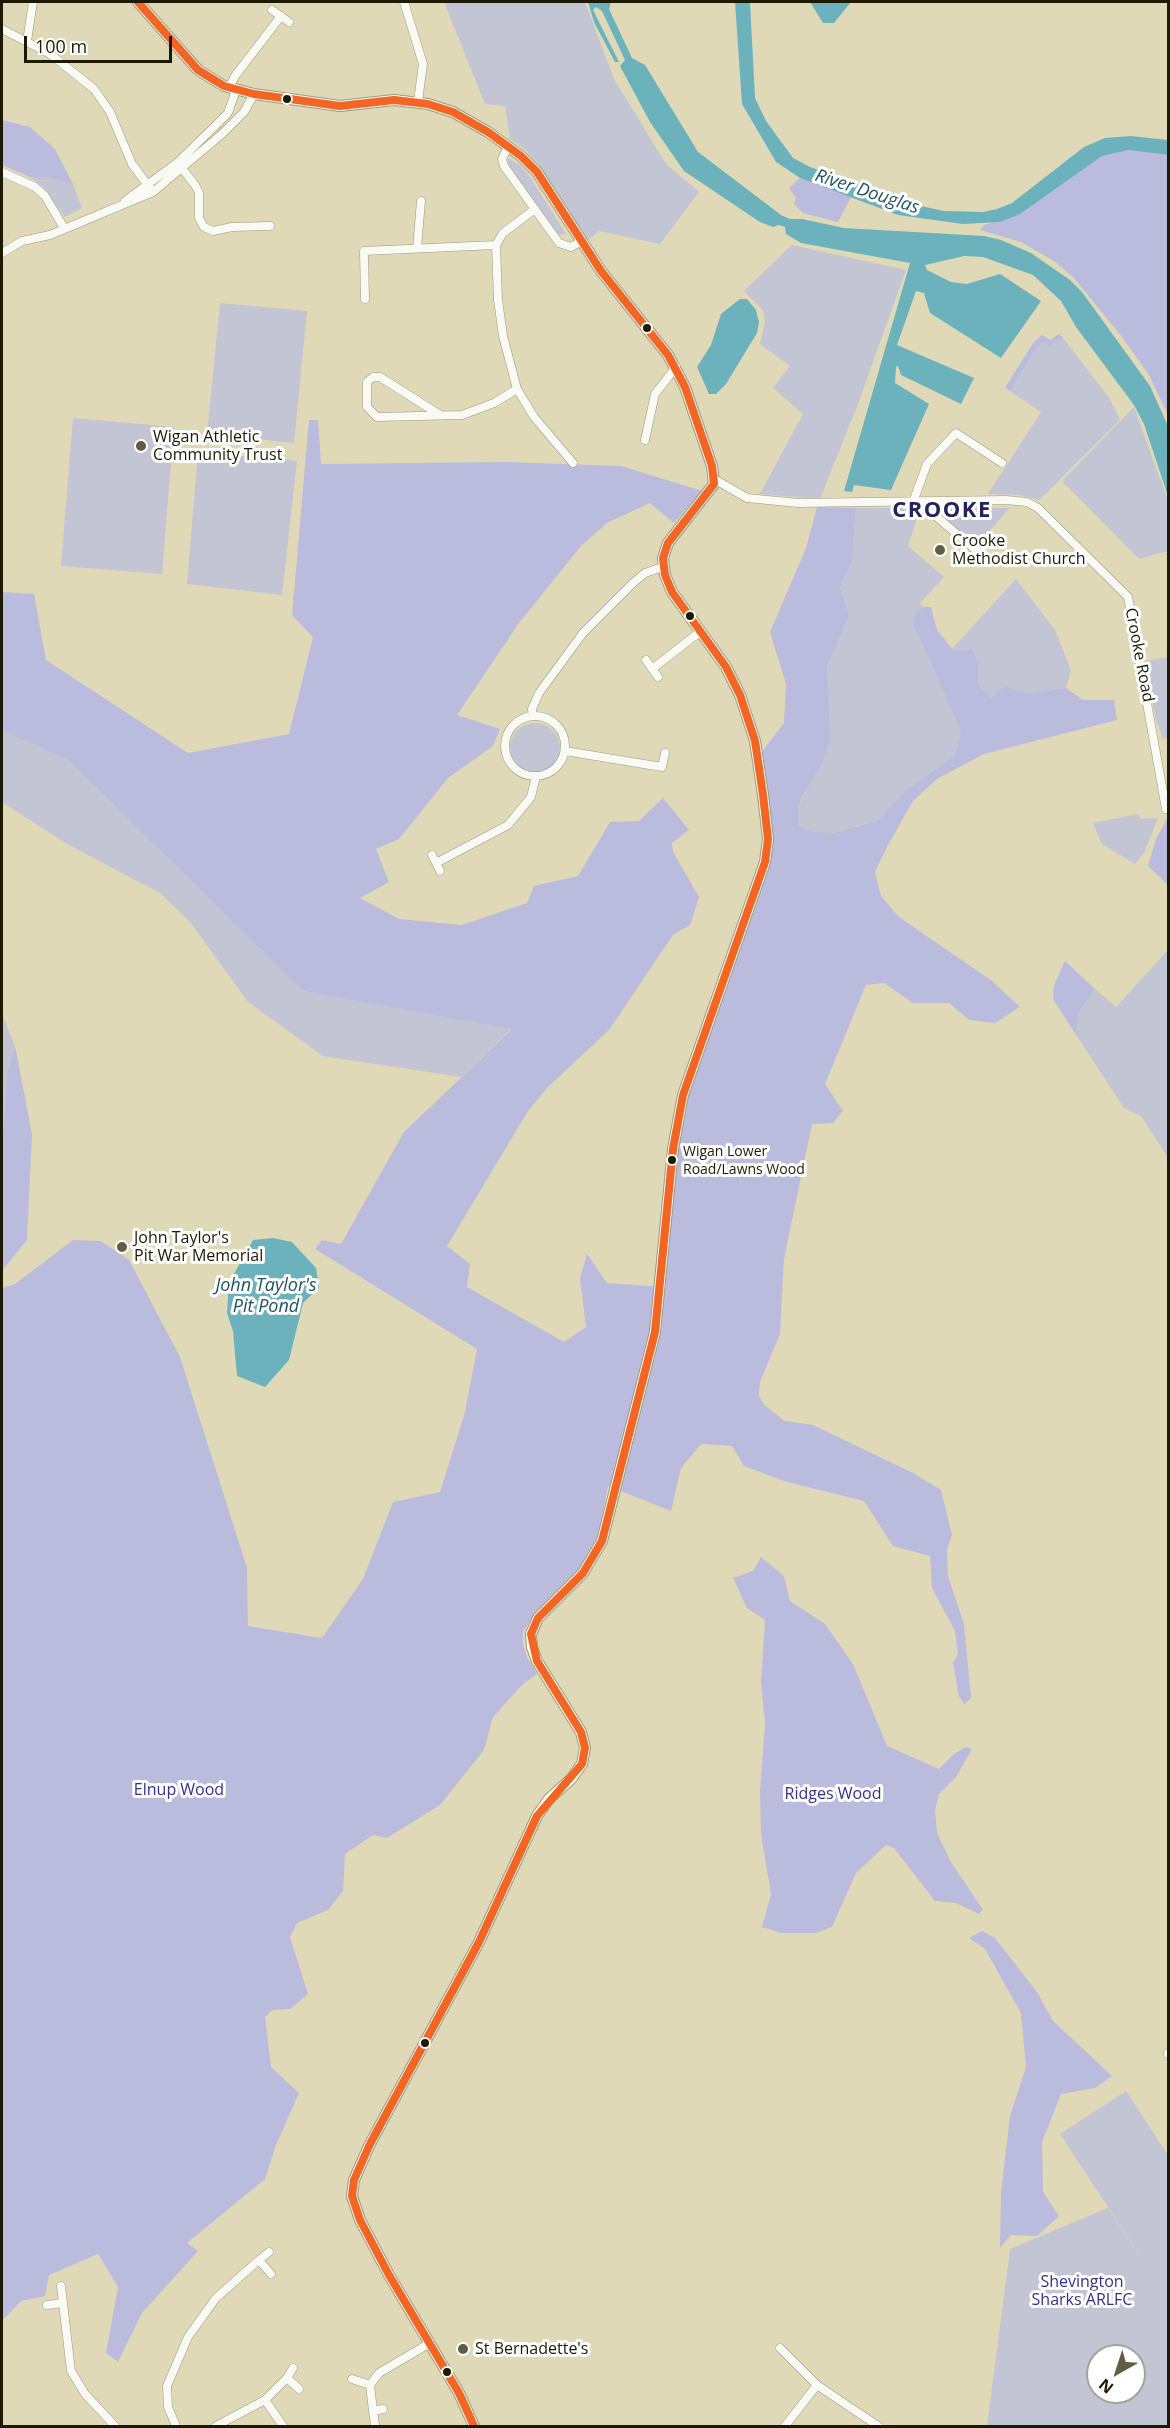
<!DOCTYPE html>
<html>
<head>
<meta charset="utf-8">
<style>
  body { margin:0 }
  #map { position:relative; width:1170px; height:2428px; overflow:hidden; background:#dfd9b8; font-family:"Open Sans",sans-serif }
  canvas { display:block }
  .frame { position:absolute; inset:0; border:3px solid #1d1902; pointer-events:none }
  .north { position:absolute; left:1086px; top:2344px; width:60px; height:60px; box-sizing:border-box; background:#fff; border:2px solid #a5a39a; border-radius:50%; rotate:219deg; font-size:16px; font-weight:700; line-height:24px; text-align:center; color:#1d1902 }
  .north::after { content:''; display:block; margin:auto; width:21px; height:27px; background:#615c42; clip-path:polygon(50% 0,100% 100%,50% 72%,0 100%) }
  .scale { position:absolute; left:24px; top:36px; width:148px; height:27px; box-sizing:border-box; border:3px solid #1d1902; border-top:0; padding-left:8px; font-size:18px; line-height:21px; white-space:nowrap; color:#1d1902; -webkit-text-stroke:4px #fff; paint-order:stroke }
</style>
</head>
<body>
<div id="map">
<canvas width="1170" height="2428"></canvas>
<div class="frame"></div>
<div class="north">N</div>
<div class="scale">100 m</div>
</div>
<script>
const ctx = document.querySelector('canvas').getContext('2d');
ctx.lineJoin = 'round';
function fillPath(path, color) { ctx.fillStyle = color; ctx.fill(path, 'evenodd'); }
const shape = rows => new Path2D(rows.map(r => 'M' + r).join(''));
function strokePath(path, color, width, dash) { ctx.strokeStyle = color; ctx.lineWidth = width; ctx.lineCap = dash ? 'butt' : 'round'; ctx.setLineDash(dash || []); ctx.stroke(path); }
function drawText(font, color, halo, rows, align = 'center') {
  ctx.font = font + ' "Open Sans",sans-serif'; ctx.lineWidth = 6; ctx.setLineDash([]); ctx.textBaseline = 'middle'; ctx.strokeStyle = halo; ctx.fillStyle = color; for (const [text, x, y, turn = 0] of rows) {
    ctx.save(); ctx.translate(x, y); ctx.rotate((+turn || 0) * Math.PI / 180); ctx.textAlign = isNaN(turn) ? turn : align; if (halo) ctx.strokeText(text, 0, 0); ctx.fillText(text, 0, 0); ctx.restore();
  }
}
const green = shape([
  [444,2,585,2,614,79,666,164,699,192,660,244,599,231,587,241,539,165,525,149,510,139,505,106,485,104],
  [508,158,520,165,530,177,566,234,560,235,556,231,509,168],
  [30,177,48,177,73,184,82,208,65,217,43,187],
  [792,245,906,270,856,409,820,499,760,494,803,414,773,388,790,366,760,344,765,322,763,310,744,291],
  [220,303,307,311,294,443,207,434],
  [1063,338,1110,399,1120,420,1039,500,1020,495,988,494,1041,412,1010,391,1037,347,1044,342,1050,346],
  [1134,407,1168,501,1168,551,1139,559,1062,481],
  [73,418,174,427,162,574,61,566],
  [198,452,297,461,282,595,187,584],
  [930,507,1010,508,976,546],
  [856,508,900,508,919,512,908,546,944,577,920,603,923,607,915,614,915,625,961,731,955,755,905,791,877,821,832,833,810,831,798,826,798,808,810,781,827,667,849,616,840,587,852,562],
  [1016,579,1055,630,1071,670,1066,688,1025,694,1005,685,991,698,978,684,978,664,952,649],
  [1168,657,1168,738,1163,739,1156,719,1145,661],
  '510 748a25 25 0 1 1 50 0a25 25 0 1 1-50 0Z',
  [2,730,69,761,303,991,512,1028,461,1077,323,1056,248,1002,190,922,160,893,67,844,2,802],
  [1138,814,1140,819,1158,818,1144,853,1135,864,1102,844,1093,823],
  [1168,950,1168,1158,1142,1117,1124,1108,1076,1035,1079,1012,1095,989,1116,1007],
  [2,1014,15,1046,7,1074,2,1149],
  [1126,2091,1168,2155,1168,2426,987,2426,1010,2249,1108,2208,1164,2292,1060,2134],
  [1098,2356,1134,2356,1134,2392,1098,2392]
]);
const forest = shape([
  [2,120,30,127,55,149,73,184,48,177,30,177,2,165],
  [1128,150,1168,155,1168,415,1149,375,1122,337,1074,278,1054,261,1021,242,980,230,984,225,1020,214,1094,159,1115,151],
  [800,178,851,197,838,222,803,213,794,204,796,198,789,188],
  [1059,334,1063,338,1050,346,1044,342,1037,347,1010,391,1005,388,1033,343,1042,335,1050,340],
  [309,420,318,420,321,464,507,462,621,466,702,491,674,523,650,503,607,523,581,546,519,623,457,715,500,729,493,746,448,778,399,839,376,849,389,882,360,898,399,919,462,925,527,903,534,886,578,876,610,822,639,821,663,798,689,830,672,843,673,852,699,897,690,925,673,935,609,1030,548,1087,528,1111,447,1246,470,1264,467,1287,564,1342,586,1327,580,1278,587,1254,607,1283,663,1287,681,1121,691,1082,771,849,761,753,784,723,786,684,770,632,806,548,817,507,856,508,852,562,840,587,849,616,827,667,830,740,823,761,802,797,798,808,798,826,810,831,833,833,877,821,905,791,955,755,961,731,914,625,915,614,923,607,931,607,937,630,954,651,972,649,978,664,978,684,991,698,1005,685,1025,694,1066,688,1083,700,1114,700,1117,720,984,754,937,779,913,801,888,845,875,872,881,896,899,917,992,981,1020,1007,995,1023,969,1020,949,1003,913,1003,884,983,866,985,825,1084,843,1111,833,1123,812,1124,784,1259,780,1334,760,1382,759,1396,764,1405,785,1421,813,1425,913,1473,941,1490,952,1535,947,1550,948,1576,964,1624,971,1698,964,1704,959,1696,953,1663,958,1654,955,1631,932,1588,930,1556,893,1546,864,1501,787,1482,744,1466,732,1446,701,1444,681,1468,671,1511,608,1486,598,1539,586,1566,534,1615,523,1632,523,1644,527,1657,537,1674,523,1684,493,1717,484,1750,440,1805,387,1838,373,1835,345,1854,343,1891,328,1910,297,1923,290,1937,308,1994,290,2009,272,2010,265,2017,271,2067,299,2093,276,2145,265,2179,187,2243,198,2251,142,2313,118,2362,106,2353,118,2287,98,2254,49,2275,45,2296,21,2301,2,2321,2,1288,15,1284,73,1240,101,1241,129,1260,180,1357,247,1568,248,1626,322,1638,363,1579,393,1502,440,1492,465,1412,477,1349,315,1249,322,1240,341,1244,404,1132,512,1029,303,991,69,761,2,730,2,592,34,594,46,660,188,753,289,734,313,637,292,615],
  [1168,817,1168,885,1148,866,1156,839],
  [1065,961,1095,989,1079,1012,1076,1035,1053,999,1054,985],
  [15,1046,32,1134,27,1240,2,1271,2,1149,7,1074],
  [761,1557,784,1576,790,1601,825,1624,853,1664,887,1746,939,1769,953,1755,965,1747,972,1749,956,1777,939,1794,935,1810,937,1833,951,1862,983,1910,979,1914,956,1903,935,1901,894,1848,886,1845,856,1873,832,1927,816,1933,781,1933,762,1927,771,1894,761,1834,760,1791,765,1723,761,1682,765,1620,747,1608,733,1578,753,1571],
  [982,1931,995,1938,1037,1992,1053,2021,1112,2076,1095,2088,1061,2094,1042,2142,1043,2192,1059,2216,1037,2236,1011,2235,1000,2248,1001,2193,1010,2116,1026,2067,1021,2013,985,1949,969,1938]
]);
const water = shape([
  [588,2,611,2,609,9,632,58,645,65,698,152,781,215,790,219,802,219,844,228,984,236,1001,240,1031,253,1070,280,1082,292,1150,386,1168,426,1168,496,1144,424,1134,405,1076,327,1061,301,1033,275,983,257,964,256,925,265,927,270,951,282,967,284,1000,274,1041,301,1001,358,930,313,924,293,916,291,897,345,974,378,961,404,901,375,898,366,896,367,895,383,929,404,891,490,854,485,852,492,844,491,910,263,801,243,786,234,785,227,779,225,773,227,760,222,684,171,650,122,620,66,625,60,602,11,596,7,593,10,619,62,615,62,594,22],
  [735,2,750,2,755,98,766,121,793,158,810,167,916,205,944,211,983,212,997,209,1012,203,1084,147,1105,138,1131,136,1168,140,1168,155,1128,150,1102,156,1020,214,1000,222,963,224,898,215,800,178,776,162,742,104],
  [810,2,851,2,834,23,823,23],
  [740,299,747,299,756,310,759,322,757,333,726,384,716,394,709,394,697,367,711,345,721,314],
  [273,1238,292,1242,316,1268,319,1288,303,1303,289,1360,265,1387,237,1376,233,1331,227,1313,229,1283,253,1240]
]);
const street = shape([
  [404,2,423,64,418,101],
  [272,10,289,22],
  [2,29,50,54,94,89,110,112,132,164,153,192],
  [27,41,33,2],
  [229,88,235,76,281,16],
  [508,147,502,159,504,166,559,243,571,247,580,242],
  [180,166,195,185,199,193,199,218,204,227,213,231,232,227,270,226],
  [2,172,35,187,45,196,64,228],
  [125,201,177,163,213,128,228,113,236,90],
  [535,209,503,233,496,245,498,300,503,336,517,389,534,417,573,463],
  [417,248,421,201],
  [2,253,22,241,50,235,153,192,222,134,244,112,254,94],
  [365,299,364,251,496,245],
  [440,415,380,377,373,377,367,382,367,407,377,417,462,415,494,403,517,389],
  [645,440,655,394,676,367],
  [714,479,747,498,798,503,1006,500,1027,502,1038,508,1128,597,1166,809],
  [913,502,927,464,956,433,1002,463],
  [919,502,977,551],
  [646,660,658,677],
  [652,669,701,631],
  [533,716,532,709,539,693,583,633,633,583,645,573,663,567],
  '505 746a30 30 0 1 1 60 0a30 30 0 1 1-60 0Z',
  [565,751,662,767,665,753],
  [432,855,440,871],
  [436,863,508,825,531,797,536,776],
  [1168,2054,1168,2053],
  [269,2252,259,2260,271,2274],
  [63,2303,71,2371,85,2394,115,2426],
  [47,2305,63,2303,61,2286],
  [780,2348,817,2385,878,2426],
  [293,2368,287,2378,299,2389],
  [352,2379,370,2385,373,2411],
  [370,2385,379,2373,430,2343],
  [265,2400,283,2426],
  [375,2425,373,2411,383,2409],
  [176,2426,168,2407,167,2386,188,2337,216,2298,259,2260],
  [216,2426,265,2400,287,2378],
  [785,2426,817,2385]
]);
const secondary = shape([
  [138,2,198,70,224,86,254,94,340,106,394,100,428,104,453,112,488,132,521,156,537,172,601,271,668,355,685,387,712,466,714,484,668,543,663,558,665,575,672,592,726,667,740,695,755,741,763,795,768,839,765,862,683,1095,673,1149,655,1332,602,1541,583,1573,538,1618,531,1634,532,1647,537,1661,581,1732,585,1748,582,1764,571,1779,549,1799,537,1816,479,1942,370,2144,354,2180,352,2196,360,2220,389,2275,459,2393,474,2426]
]);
const bus1 = shape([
  [138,2,198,70,224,86,254,94,340,106,394,100,428,104,453,112,488,132,521,156,537,172,601,271,668,355,685,387,712,466,714,484,668,543,663,558,665,575,672,592,726,667,740,695,755,741,763,795,768,839,765,862,683,1095,673,1149,655,1332,602,1541,583,1573,538,1618,531,1634,537,1661,581,1732,585,1748,582,1764,537,1816,479,1942,370,2144,354,2180,352,2196,360,2220,389,2275,459,2393,474,2426]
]);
const markers = [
  [287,99,5,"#1d1902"],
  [647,328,5,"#1d1902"],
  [141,446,6,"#615c42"],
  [940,550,6,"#615c42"],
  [690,616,5,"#1d1902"],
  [672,1160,5,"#1d1902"],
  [122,1247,6,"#615c42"],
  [425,2043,5,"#1d1902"],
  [463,2349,6,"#615c42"],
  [447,2372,5,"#1d1902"]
];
const busNames = [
  ["Wigan Lower",683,1152],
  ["Road/Lawns Wood",683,1170]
];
const poiNames = [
  ["Wigan Athletic",153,437],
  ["Community Trust",153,455],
  ["Crooke",952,541],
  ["Methodist Church",952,559],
  ["John Taylor's",134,1238],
  ["Pit War Memorial",134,1256],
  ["St Bernadette's",475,2349]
];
const streetNames = [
  ["Crooke Road",1139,655,79]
];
const parkNames = [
  ["Elnup Wood",179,1790],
  ["Ridges Wood",833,1794],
  ["Shevington",1082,2282],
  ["Sharks ARLFC",1082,2300]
];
const waterNames = [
  ["River Douglas",867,192,18],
  ["John Taylor's",266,1286],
  ["Pit Pond",266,1307]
];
const districtNames = [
  ["CROOKE",942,511]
];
fillPath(green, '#c3c4d4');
fillPath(forest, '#bbbcdd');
fillPath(water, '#6cb2bc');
strokePath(street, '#9e997f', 9);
strokePath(secondary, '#9e997f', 12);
strokePath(street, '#faf9f4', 8);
strokePath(secondary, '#faf9f4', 10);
strokePath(bus1, '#f26522', 8);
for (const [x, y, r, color] of markers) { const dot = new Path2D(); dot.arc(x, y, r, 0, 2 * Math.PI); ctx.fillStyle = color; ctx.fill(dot); strokePath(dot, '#fff', 2); }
drawText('14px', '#1d1902', '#fff', busNames, 'left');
drawText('16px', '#1d1902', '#fff', poiNames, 'left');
drawText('16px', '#1d1902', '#fff', streetNames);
drawText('16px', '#362f91', '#fff', parkNames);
drawText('italic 18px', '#1c5463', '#fff', waterNames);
ctx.letterSpacing = '1.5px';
drawText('bold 22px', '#24235c', '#fff', districtNames);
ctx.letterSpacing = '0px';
</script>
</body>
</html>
